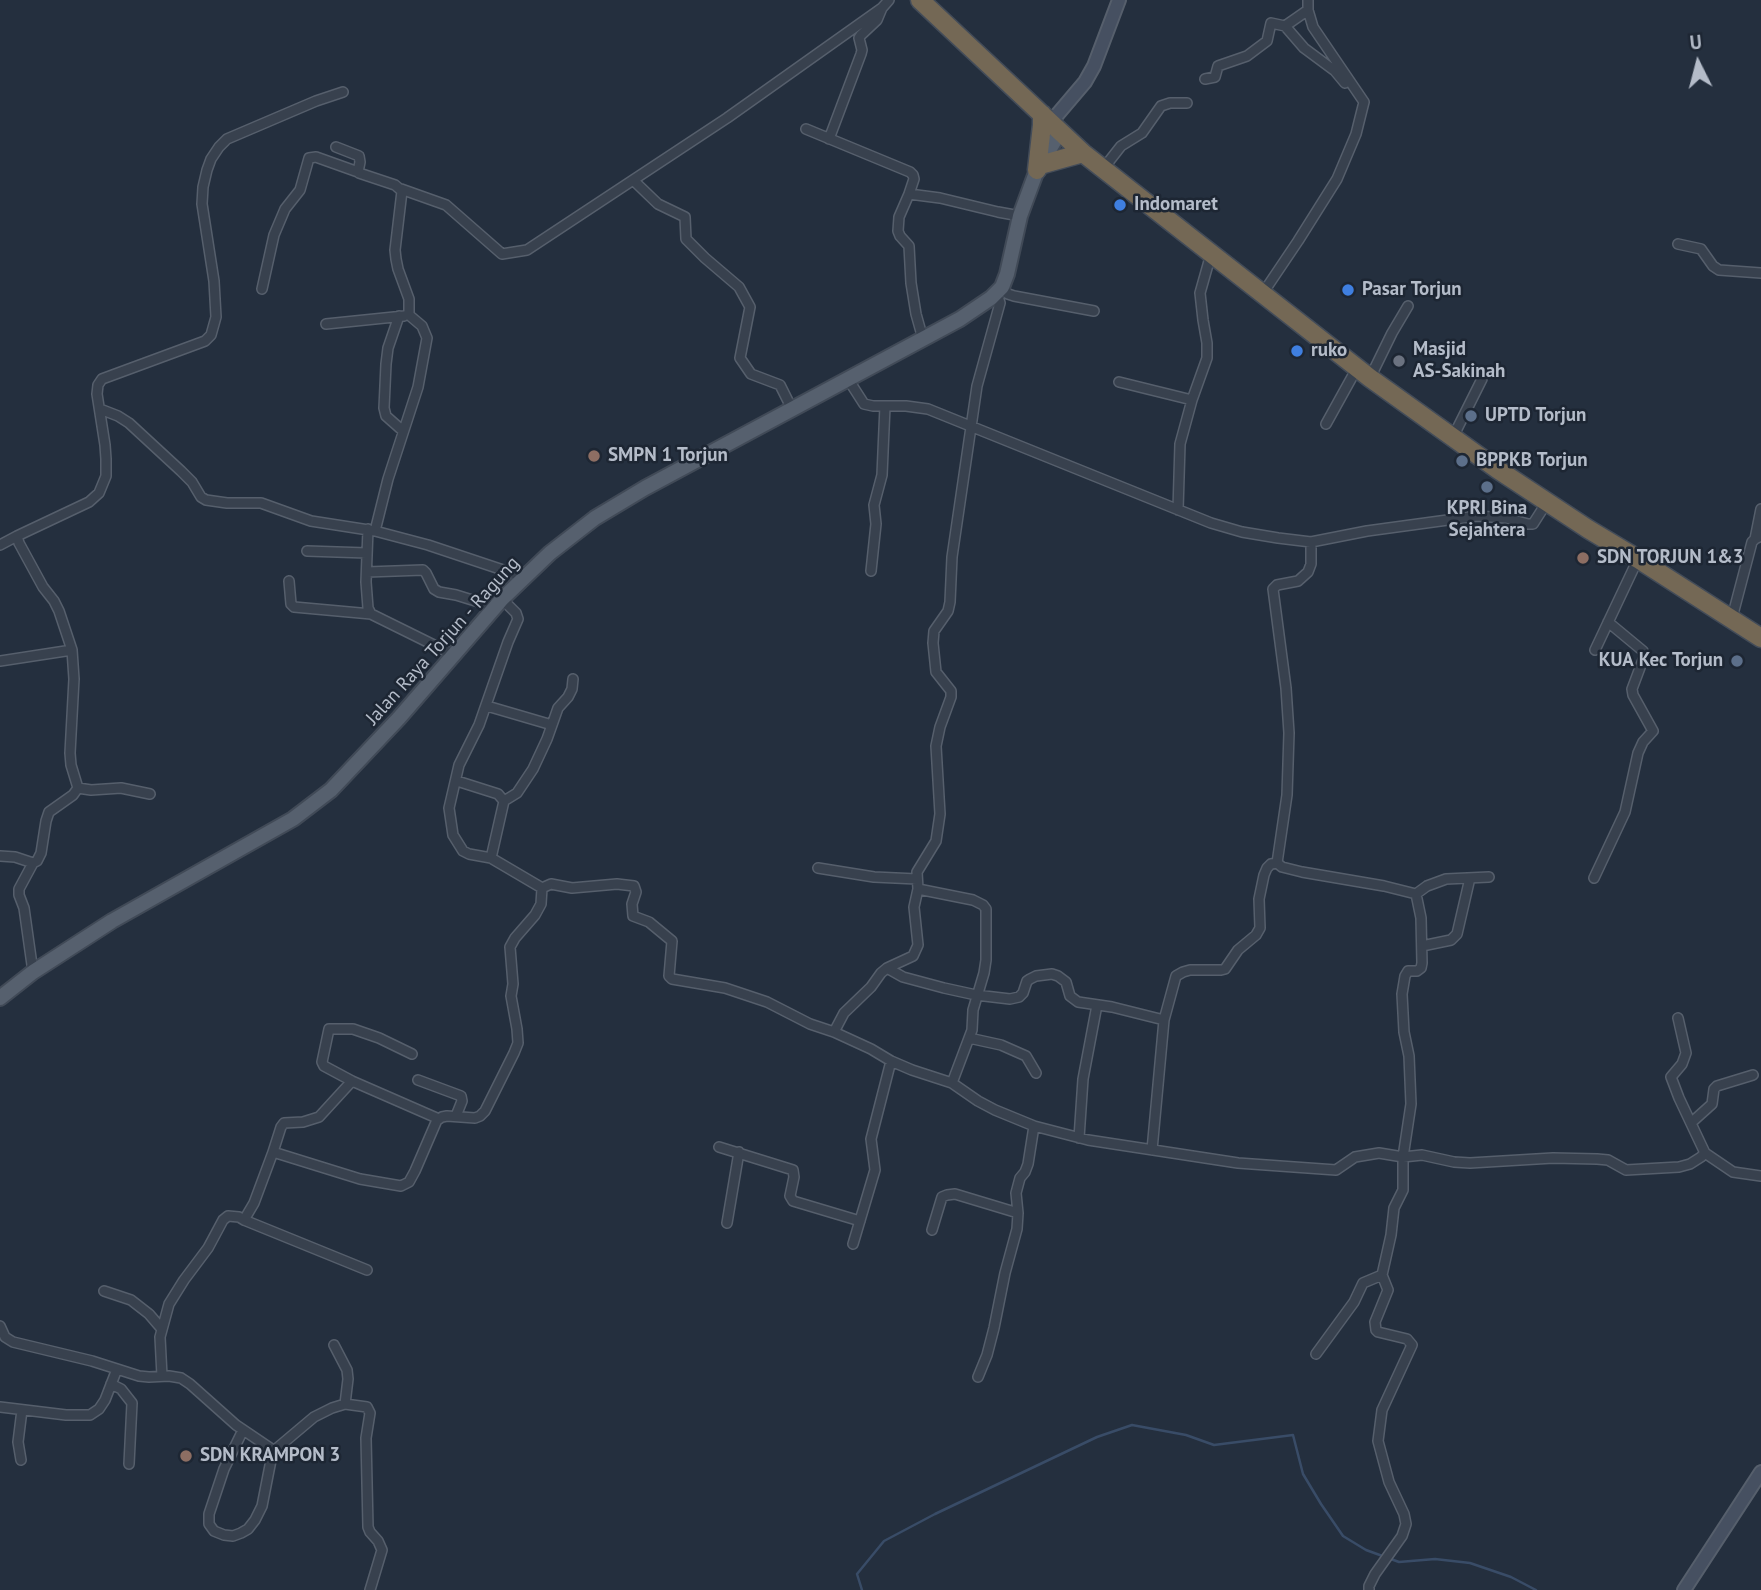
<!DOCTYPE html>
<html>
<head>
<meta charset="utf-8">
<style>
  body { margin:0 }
  #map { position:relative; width:1761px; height:1590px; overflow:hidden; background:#242f3e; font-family:"PT Sans",sans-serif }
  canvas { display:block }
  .north { position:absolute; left:1663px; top:28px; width:70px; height:70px; -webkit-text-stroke:5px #1d2633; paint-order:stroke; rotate:354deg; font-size:19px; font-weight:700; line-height:28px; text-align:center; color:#b4bcc9 }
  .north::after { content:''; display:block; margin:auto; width:24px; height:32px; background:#b4bcc9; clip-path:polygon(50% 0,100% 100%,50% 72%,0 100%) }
</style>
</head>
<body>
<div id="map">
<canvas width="1761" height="1590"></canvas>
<div class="north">U</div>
</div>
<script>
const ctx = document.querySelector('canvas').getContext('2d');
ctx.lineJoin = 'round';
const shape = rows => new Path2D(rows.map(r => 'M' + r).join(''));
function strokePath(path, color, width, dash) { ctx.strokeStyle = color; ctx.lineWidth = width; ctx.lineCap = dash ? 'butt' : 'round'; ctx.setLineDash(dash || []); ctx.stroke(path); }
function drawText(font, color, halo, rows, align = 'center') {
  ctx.font = font + ' "PT Sans",sans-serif'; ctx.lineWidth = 5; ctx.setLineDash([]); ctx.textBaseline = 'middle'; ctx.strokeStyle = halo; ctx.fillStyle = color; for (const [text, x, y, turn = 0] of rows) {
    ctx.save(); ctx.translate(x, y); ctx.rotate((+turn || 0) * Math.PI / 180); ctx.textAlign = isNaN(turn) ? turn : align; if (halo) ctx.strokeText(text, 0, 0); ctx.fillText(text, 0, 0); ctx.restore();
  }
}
const stream = shape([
  [862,1590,857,1574,884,1541,935,1514,1097,1437,1132,1425,1186,1435,1214,1445,1293,1435,1303,1474,1321,1504,1343,1536,1366,1550,1399,1562,1435,1559,1470,1563,1511,1577,1536,1590]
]);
const street = shape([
  [1308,10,1285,26,1304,48,1335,71,1345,83],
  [1205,79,1215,77,1218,66,1247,56,1267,41,1271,23,1285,26],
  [806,129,910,172,913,175,914,179,909,194,899,217,898,231,900,236,909,246,911,283,916,314,923,339],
  [829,139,861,54,862,50,859,38,861,35,877,20,882,8,889,0],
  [336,147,359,156,360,162,358,172,359,173,395,185,402,191,395,250,396,259,398,269,409,299,409,315,422,326,427,338,418,387,388,479,375,531],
  [1103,169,1121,146,1142,133,1161,106,1170,103,1187,103],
  [633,180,658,204,685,217,686,239,705,258,739,287,750,307,740,358,751,374,780,385,792,409],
  [401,189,446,205,502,254,527,250,727,118,882,8],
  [909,194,940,198,998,212,1020,216],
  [1678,244,1701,249,1713,266,1719,270,1761,273],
  [1002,287,1008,294,1014,296,1094,311],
  [262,289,274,235,285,209,300,190,309,158,316,157,358,172],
  [1263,293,1298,241,1337,179,1356,134,1364,102,1313,27,1308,10,1308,0],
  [399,316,388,348,386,364,384,408,386,416,403,431],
  [326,324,404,316],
  [1370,378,1392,333,1408,306],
  [848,379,864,404,873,406,906,406,928,409,1211,523,1242,532,1278,538,1311,542,1367,531,1477,516,1506,518,1528,524,1533,524,1547,502],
  [1119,382,1192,400],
  [100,409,118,416,129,423,181,471,192,482,201,497,206,500,227,503,261,503,311,521,375,531,428,545,524,577],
  [1326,424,1357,368],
  [1453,437,1482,379],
  [1178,510,1180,444,1192,400,1207,358,1207,343,1203,320,1200,293,1211,254],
  [368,529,366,582,368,608,371,614,454,655],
  [1755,539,1761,509],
  [1311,542,1311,564,1308,572,1298,581,1277,585,1273,589,1286,688,1289,733,1287,795,1277,863,1282,867,1302,872,1384,886,1416,894,1421,918,1422,963,1421,968,1417,971,1408,971,1405,976,1402,994,1404,1032,1409,1056,1411,1104,1403,1157,1403,1190,1394,1208,1391,1235,1382,1275,1388,1290,1375,1322,1376,1330,1378,1332,1407,1339,1412,1345,1382,1410,1378,1441,1389,1482,1404,1514,1406,1524,1402,1536,1375,1574,1369,1586,1369,1590],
  [0,545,17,536],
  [307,551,367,553],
  [871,571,876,524,874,505,882,475,885,406],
  [367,572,423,570,426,573,434,589,439,592,456,595,495,607],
  [289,581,291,604,294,607,371,614],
  [502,599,516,613,518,619,508,642,479,725,459,765,449,808,453,835,463,851,469,854,491,858,542,888,551,884,572,888,617,884,634,886,636,892,632,904,633,916,649,922,672,941,669,976,672,979,725,988,767,1002,810,1024,834,1032,871,1049,891,1061,912,1070,952,1083,978,1101,995,1110,1034,1126,1088,1140,1238,1163,1336,1170,1355,1157,1379,1153,1403,1157,1422,1155,1454,1162,1470,1163,1553,1158,1597,1159,1608,1160,1626,1170,1679,1167,1690,1164,1701,1157,1705,1153,1733,1172,1761,1176],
  [1732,618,1752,542,1755,539,1761,536],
  [1595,650,1638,559],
  [0,661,72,650],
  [487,706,552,725,558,708,568,697,572,689,573,679],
  [457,781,498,794,504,801,491,858],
  [78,788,91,790,121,788,150,794],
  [504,801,517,793,533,769,547,739,552,725],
  [0,856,15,857,33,863],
  [818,868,874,877,917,879],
  [1594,878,1625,812,1638,753,1643,742,1653,731,1633,695,1632,689,1644,657,1643,651,1608,622],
  [918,889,973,900,983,905,986,909,986,960,984,973,973,1010,972,1030,952,1083],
  [1416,894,1427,886,1446,879,1489,877],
  [1422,946,1451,940,1457,934,1470,878],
  [887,968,903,977,944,988,976,995,1010,999,1019,997,1023,993,1027,981,1030,979,1036,976,1052,974,1058,976,1066,982,1070,996,1078,1002,1112,1007,1164,1020,1152,1150],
  [33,972,24,908,19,895,19,889,33,863,37,861,41,853,46,821,49,812,73,795,78,788,71,765,70,753,74,679,72,650,59,611,54,601,43,587,19,543,17,536,89,502,99,493,106,476,106,459,105,445,97,394,98,385,102,379,205,341,211,335,216,317,214,281,202,204,203,187,207,170,211,159,219,147,227,139,316,101,343,92],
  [1678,1018,1686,1053,1682,1064,1671,1077,1679,1098,1705,1153],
  [1164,1020,1176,976,1183,972,1190,970,1221,970,1225,969,1238,950,1256,935,1260,928,1259,899,1264,875,1267,868,1271,864,1277,863],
  [834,1032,844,1013,871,987,881,973,887,968,913,956,918,945,914,907,918,889,917,872,936,841,940,814,936,746,940,727,951,697,951,691,936,672,933,643,934,631,948,611,950,602,952,557,977,386,1000,303,999,300,991,298],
  [969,1038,1001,1045,1026,1056,1036,1073],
  [412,1054,379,1038,353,1029,329,1029,322,1062,324,1066,352,1081,439,1119],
  [418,1080,461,1096,462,1101,456,1116],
  [1692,1122,1712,1104,1714,1089,1717,1086,1753,1075],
  [1079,1138,1083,1079,1097,1005],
  [719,1147,793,1170,794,1177,790,1196,793,1201,860,1221],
  [273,1152,281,1127,284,1123,303,1122,319,1117,352,1081],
  [244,1220,367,1270],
  [727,1223,739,1152],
  [932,1230,942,1197,947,1195,955,1194,1018,1213],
  [853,1244,875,1170,871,1139,891,1061],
  [104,1291,131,1300,149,1314,161,1328],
  [0,1326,5,1337,13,1342,92,1361,139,1376,149,1377,169,1376,181,1378,190,1384,236,1425,273,1450,276,1449,314,1417,332,1408,345,1404,367,1407,370,1413,366,1438,368,1527,370,1532,378,1541,382,1550,370,1590],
  [334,1345,347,1370,348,1379,345,1404],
  [1316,1354,1354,1302,1363,1283,1382,1275],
  [162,1376,160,1337,169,1304,184,1280,208,1248,223,1220,228,1216,239,1217,244,1220,254,1203,273,1152,360,1179,401,1186,409,1182,415,1171,437,1120,442,1117,447,1116,475,1118,480,1116,485,1111,514,1053,518,1043,517,1029,511,996,513,984,510,947,515,938,535,915,541,904,542,888],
  [978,1377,987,1355,994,1328,1005,1273,1017,1229,1018,1213,1016,1193,1020,1178,1025,1172,1028,1164,1034,1126],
  [111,1384,121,1389,132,1403,129,1464],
  [0,1407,66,1415,90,1415,99,1409,105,1400,117,1369],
  [243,1430,224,1469,209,1514,209,1524,214,1531,224,1535,233,1536,241,1533,248,1529,255,1520,262,1506,273,1450],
  [21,1460,18,1442,22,1410]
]);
const secondary = shape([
  [1051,122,1085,82,1094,66,1119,0],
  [1684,1590,1761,1472]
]);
const primary = shape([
  [0,998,33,972,112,921,293,819,331,790,399,718,502,599,550,553,595,518,645,488,960,319,991,298,1002,287,1007,274,1020,216,1037,170,1060,132]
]);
const highway = shape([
  [920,0,1083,153,1370,378,1497,469,1588,529,1638,559,1761,638],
  [1040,165,1083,153],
  [1037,170,1042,125,1042,114]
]);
const markers = [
  [1120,205,7,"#3f7fe0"],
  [1348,290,7,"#3f7fe0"],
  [1297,351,7,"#3f7fe0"],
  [1399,361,7,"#6b7280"],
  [1471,416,7,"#5c6f8a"],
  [594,456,7,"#8d6e63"],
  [1462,461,7,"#5c6f8a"],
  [1487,487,7,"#5c6f8a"],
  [1583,558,7,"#8d6e63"],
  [1737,661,7,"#5c6f8a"],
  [186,1456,7,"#8d6e63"]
];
const poiNames = [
  ["Indomaret",1134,205],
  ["Pasar Torjun",1362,290],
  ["Masjid",1413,350],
  ["AS-Sakinah",1413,372],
  ["ruko",1311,351],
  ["UPTD Torjun",1485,416],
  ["SMPN 1 Torjun",608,456],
  ["BPPKB Torjun",1476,461],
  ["KPRI Bina",1487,509,"center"],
  ["Sejahtera",1487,531,"center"],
  ["SDN TORJUN 1&3",1597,558],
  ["KUA Kec Torjun",1723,661,"right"],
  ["SDN KRAMPON 3",200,1456]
];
const streetNames = [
  ["Jalan Raya Torjun - Ragung",443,641,-48]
];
strokePath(stream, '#394c67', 2.5);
strokePath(street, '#565f6c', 12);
strokePath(secondary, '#565f6c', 16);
strokePath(primary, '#414a57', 18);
strokePath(highway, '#434c59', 21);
strokePath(street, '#38414e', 9);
strokePath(secondary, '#465061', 12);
strokePath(primary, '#56606e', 14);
strokePath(highway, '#746855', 18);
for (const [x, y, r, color] of markers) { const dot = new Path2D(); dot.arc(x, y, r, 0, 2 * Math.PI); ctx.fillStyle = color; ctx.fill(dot); strokePath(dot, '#1d2633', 2.5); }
drawText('bold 19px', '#b4bcc9', '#1d2633', poiNames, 'left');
drawText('19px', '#b4bcc9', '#1d2633', streetNames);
</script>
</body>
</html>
